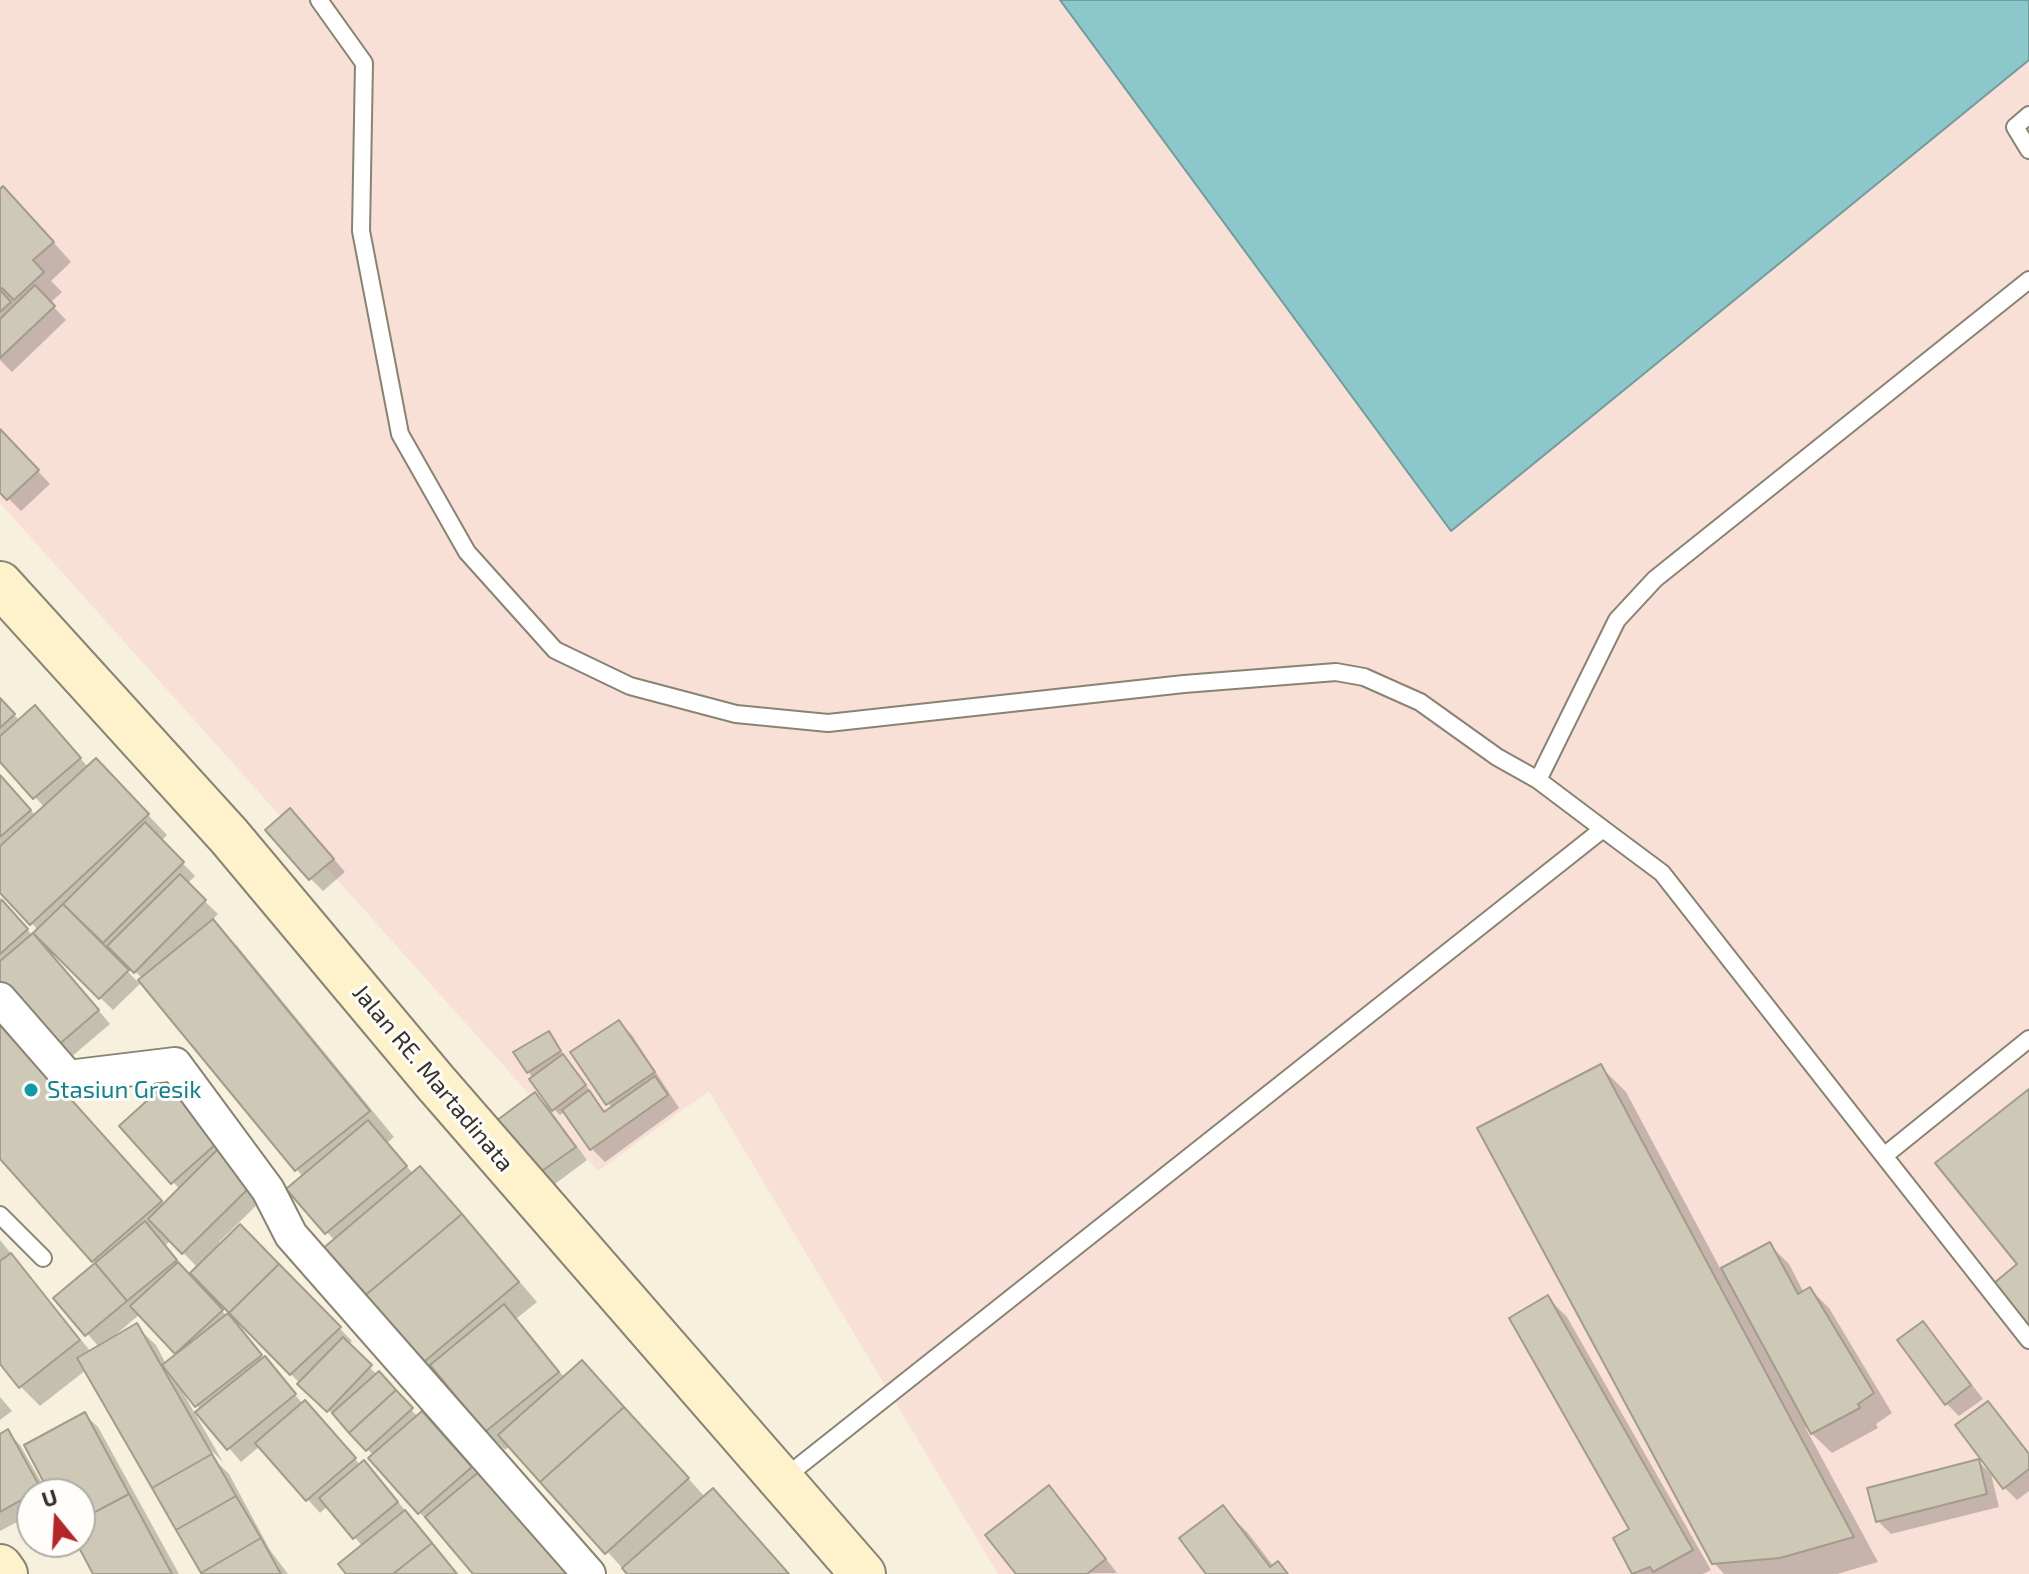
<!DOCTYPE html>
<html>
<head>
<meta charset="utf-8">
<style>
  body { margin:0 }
  #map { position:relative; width:2029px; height:1574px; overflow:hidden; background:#f6f0dd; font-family:"Exo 2",sans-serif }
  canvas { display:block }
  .north { position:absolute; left:16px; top:1478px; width:80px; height:80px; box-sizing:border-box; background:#fefdfa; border:2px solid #adaca7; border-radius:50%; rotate:342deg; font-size:22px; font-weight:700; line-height:32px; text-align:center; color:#34322b }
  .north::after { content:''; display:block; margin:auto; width:28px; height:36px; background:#b42428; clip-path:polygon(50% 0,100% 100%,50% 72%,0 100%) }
</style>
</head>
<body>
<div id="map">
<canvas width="2029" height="1574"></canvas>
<div class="north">U</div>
</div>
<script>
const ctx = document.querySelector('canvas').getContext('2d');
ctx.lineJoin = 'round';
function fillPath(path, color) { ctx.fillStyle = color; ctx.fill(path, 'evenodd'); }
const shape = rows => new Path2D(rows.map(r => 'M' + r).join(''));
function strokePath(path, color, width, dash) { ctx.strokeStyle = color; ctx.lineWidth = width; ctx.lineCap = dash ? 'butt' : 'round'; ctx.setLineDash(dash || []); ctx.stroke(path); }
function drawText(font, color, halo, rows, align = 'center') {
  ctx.font = font + ' "Exo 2",sans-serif'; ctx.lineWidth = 6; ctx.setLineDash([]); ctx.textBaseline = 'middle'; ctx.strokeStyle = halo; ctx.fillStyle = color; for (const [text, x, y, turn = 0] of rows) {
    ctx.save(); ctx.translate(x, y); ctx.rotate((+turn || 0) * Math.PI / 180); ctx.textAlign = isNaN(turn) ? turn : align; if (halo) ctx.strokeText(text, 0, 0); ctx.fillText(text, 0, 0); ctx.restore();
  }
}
const industrial = shape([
  [0,0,1060,0,1451,531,2029,60,2029,1574,998,1574,709,1091,598,1171,0,503]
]);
const water = shape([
  [1060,0,2029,0,2029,60,1451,531,1060,0]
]);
const shadow = shape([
  [0,192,23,208,71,262,51,281,62,292,50,303,66,320,12,372,0,360],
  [0,431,50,484,21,511,0,490],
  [0,699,20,721,47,721,88,767,115,780,167,835,161,841,195,876,187,884,218,914,212,920,238,947,394,1137,387,1143,414,1175,439,1188,537,1302,516,1319,565,1378,644,1429,705,1497,713,1490,790,1574,630,1574,626,1572,510,1446,505,1450,486,1431,445,1380,439,1384,335,1241,289,1189,303,1177,142,982,113,1010,52,951,50,953,110,1024,70,1058,0,977,0,897,4,902,2,903,33,936,38,930,0,890,0,775,36,816,45,808,3,762,0,765],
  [117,954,143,979,138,982,114,958],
  [303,823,345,872,323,891,310,878],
  [619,1022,632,1035,679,1108,605,1162,592,1149,565,1111,560,1115,554,1109,528,1071,548,1033,591,1092,589,1093,606,1113,613,1108,608,1103],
  [12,1033,165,1205,180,1190,173,1182,172,1081,264,1198,219,1242,222,1245,240,1227,352,1341,348,1345,418,1417,434,1427,478,1475,475,1574,371,1458,374,1456,342,1422,313,1397,208,1288,205,1291,303,1404,317,1415,361,1466,377,1476,457,1574,349,1574,363,1547,328,1506,320,1513,260,1446,241,1462,198,1412,201,1410,185,1391,183,1393,223,1462,210,1449,210,1455,229,1474,270,1550,288,1574,204,1574,86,1370,40,1406,21,1387,0,1361,0,1240,91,1352,99,1347,56,1298,96,1264,0,1156],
  [171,1240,198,1268,190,1276,165,1246],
  [140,1314,178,1354,166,1364,156,1345,136,1326,114,1339,113,1337],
  [1601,1067,1626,1092,1721,1270,1769,1244,1789,1264,1804,1293,1810,1289,1829,1308,1892,1413,1876,1424,1878,1428,1832,1453,1805,1427,1878,1562,1837,1574,1724,1574,1714,1563],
  [535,1095,548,1107,587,1160,547,1190,534,1177],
  [1548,1298,1567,1317,1711,1570,1703,1574,1634,1574,1616,1539,1632,1530],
  [1923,1324,1935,1337,1983,1399,1959,1416,1946,1403],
  [0,1397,12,1411,0,1420],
  [1988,1403,2029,1453,2029,1491,2017,1500,2004,1487],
  [85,1415,98,1427,179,1574,95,1574,78,1542,80,1542,80,1494,52,1494],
  [8,1432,20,1445,48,1494,32,1494,32,1514,0,1531,0,1436],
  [1978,1461,1991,1474,1999,1507,1891,1534,1878,1521],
  [1049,1488,1061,1501,1117,1573,1018,1574],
  [1223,1508,1248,1533,1274,1567,1278,1563,1288,1574,1209,1574]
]);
const building = shape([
  [3,186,54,242,33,260,44,272,14,300,2,288,0,290,11,302,0,312,0,189,3,186],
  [35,285,55,306,0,358,0,319,35,285],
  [0,429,39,470,7,500,0,493,0,429],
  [0,698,15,714,0,728,0,698],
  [35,705,81,758,33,799,0,762,0,736,35,705],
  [96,758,149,814,30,925,0,893,0,846,96,758],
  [0,775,31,810,0,837,0,775],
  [290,808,334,859,309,880,265,830,290,808],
  [145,822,184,862,103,943,63,904,145,822],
  [180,874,206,900,134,973,107,946,180,874],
  [2,900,28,929,0,954,0,902,2,900],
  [63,904,129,970,99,999,33,933,63,904],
  [213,919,370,1111,295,1171,138,980,213,919],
  [33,933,99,1010,56,1047,0,981,0,961,33,933],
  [0,1020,162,1201,92,1262,0,1159,0,1020],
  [619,1020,655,1072,606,1105,570,1052,619,1020],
  [549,1031,561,1051,527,1073,513,1052,549,1031],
  [563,1054,586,1085,552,1111,529,1079,563,1054],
  [1601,1064,1854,1537,1780,1558,1712,1564,1477,1128,1601,1064],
  [655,1076,668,1095,590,1150,562,1110,589,1090,604,1112,655,1076],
  [172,1078,225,1136,171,1184,119,1126,172,1078],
  [2029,1089,2029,1327,1993,1284,2017,1264,1935,1163,2029,1089],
  [535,1092,576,1147,532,1178,492,1124,535,1092],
  [368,1120,407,1166,325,1234,286,1189,368,1120],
  [218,1149,253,1184,182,1254,148,1219,218,1149],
  [420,1166,462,1214,361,1299,320,1251,420,1166],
  [462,1214,519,1282,418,1367,361,1299,462,1214],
  [145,1221,177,1260,127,1301,95,1263,145,1221],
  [240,1224,279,1264,229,1313,190,1273,240,1224],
  [1770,1242,1798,1294,1810,1287,1874,1393,1858,1404,1860,1408,1811,1434,1721,1268,1770,1242],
  [11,1253,80,1340,19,1388,0,1364,0,1261,11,1253],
  [178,1262,223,1310,175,1354,130,1306,178,1262],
  [95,1263,127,1301,85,1336,53,1298,95,1263],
  [279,1264,341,1327,290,1375,229,1313,279,1264],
  [1548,1295,1693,1550,1653,1572,1650,1567,1632,1574,1613,1538,1629,1529,1509,1318,1548,1295],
  [504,1304,559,1372,485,1432,430,1365,504,1304],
  [228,1313,262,1355,195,1407,162,1365,228,1313],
  [1923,1321,1971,1385,1945,1405,1897,1340,1923,1321],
  [137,1323,212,1454,152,1488,77,1358,137,1323],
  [343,1337,372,1365,327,1412,297,1384,343,1337],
  [265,1356,296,1394,227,1450,195,1412,265,1356],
  [582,1360,624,1407,540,1482,498,1435,582,1360],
  [379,1371,396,1390,349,1433,332,1413,379,1371],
  [396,1390,413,1408,366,1451,349,1433,396,1390],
  [305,1400,356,1458,306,1501,255,1443,305,1400],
  [1988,1401,2029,1454,2029,1469,2003,1489,1955,1425,1988,1401],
  [624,1407,689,1478,605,1554,540,1482,624,1407],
  [422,1411,472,1467,418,1514,368,1458,422,1411],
  [85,1412,129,1494,80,1520,80,1494,50,1494,24,1445,85,1412],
  [8,1429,41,1489,0,1512,0,1434,8,1429],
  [212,1454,236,1496,176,1530,152,1488,212,1454],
  [1979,1459,1987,1494,1876,1522,1867,1488,1979,1459],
  [364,1460,398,1502,353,1539,319,1498,364,1460],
  [481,1470,570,1574,473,1574,425,1517,481,1470],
  [1049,1485,1106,1559,1087,1574,1016,1574,985,1535,1049,1485],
  [713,1488,789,1574,627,1574,622,1568,713,1488],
  [129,1494,172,1574,93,1574,76,1542,80,1542,80,1520,129,1494],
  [236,1496,261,1538,201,1573,176,1530,236,1496],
  [1223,1505,1270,1567,1278,1561,1288,1574,1206,1574,1179,1538,1223,1505],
  [405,1510,432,1543,393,1574,346,1574,338,1564,405,1510],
  [261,1538,281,1574,202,1574,201,1573,261,1538],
  [432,1543,457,1574,393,1574,432,1543]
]);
const lane = shape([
  [319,0,364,63,361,231,400,434,467,552,555,650,630,686,736,714,828,723,1184,684,1336,672,1364,677,1420,702,1497,757,1538,780,1603,829],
  [2029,115,2015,127,2029,150],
  [1538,780,1617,620,1655,579,2029,280],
  [2029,1039,1884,1156,2029,1340],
  [0,1215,43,1258],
  [784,1478,1603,829,1662,873,1884,1156]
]);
const street = shape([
  [0,999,68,1077,175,1064,268,1190,291,1235,589,1574]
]);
const secondary = shape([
  [0,584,229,836,435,1082,863,1574],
  [0,1567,5,1574]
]);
const markers = [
  [31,1090,8,"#0f9aa8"]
];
const streetNames = [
  ["Jalan RE. Martadinata",433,1078,50]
];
const cultureNames = [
  ["Stasiun Gresik",47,1090]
];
fillPath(industrial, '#f8e0d6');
fillPath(water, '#8cc8cb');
strokePath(water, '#729b9b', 2);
fillPath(shadow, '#0003');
fillPath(building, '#cec8b6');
strokePath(building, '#a29d8b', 2);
strokePath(lane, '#888372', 20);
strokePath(street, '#888372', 36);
strokePath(secondary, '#888372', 48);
strokePath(lane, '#fff', 16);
strokePath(street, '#fff', 32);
strokePath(secondary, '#fdf2cb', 44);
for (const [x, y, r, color] of markers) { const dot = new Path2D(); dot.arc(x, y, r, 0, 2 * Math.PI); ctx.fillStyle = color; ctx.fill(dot); strokePath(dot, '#fefdfa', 3); }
drawText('24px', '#34322b', '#fefdfa', streetNames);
drawText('24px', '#0d838f', '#fefdfa', cultureNames, 'left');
</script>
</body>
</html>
